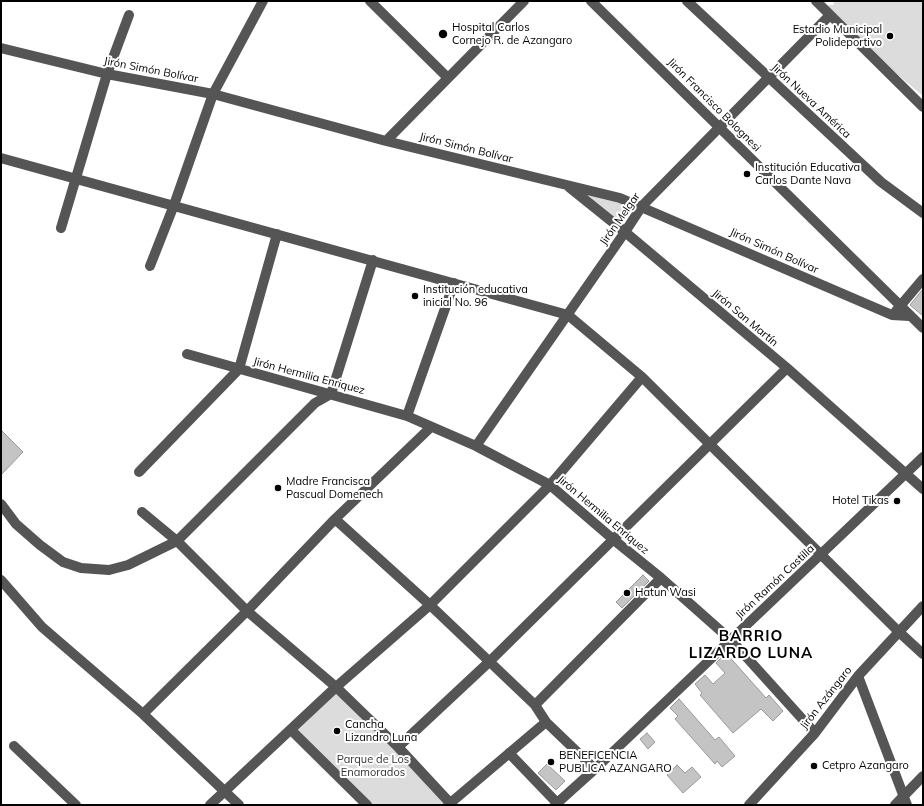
<!DOCTYPE html>
<html>
<head>
<meta charset="utf-8">
<style>
  body { margin:0 }
  #map { position:relative; width:924px; height:806px; overflow:hidden; background:#fff; font-family:Mulish,sans-serif }
  canvas { display:block }
  .frame { position:absolute; inset:0; border:2px solid #000; pointer-events:none }
</style>
</head>
<body>
<div id="map">
<canvas width="924" height="806"></canvas>
<div class="frame"></div>
</div>
<script>
const ctx = document.querySelector('canvas').getContext('2d');
ctx.lineJoin = 'round';
function fillPath(path, color) { ctx.fillStyle = color; ctx.fill(path, 'evenodd'); }
const shape = rows => new Path2D(rows.map(r => 'M' + r).join(''));
function strokePath(path, color, width, dash) { ctx.strokeStyle = color; ctx.lineWidth = width; ctx.lineCap = dash ? 'butt' : 'round'; ctx.setLineDash(dash || []); ctx.stroke(path); }
function drawText(font, color, halo, rows, align = 'center') {
  ctx.font = font + ' Mulish,sans-serif'; ctx.lineWidth = 4; ctx.setLineDash([]); ctx.textBaseline = 'middle'; ctx.strokeStyle = halo; ctx.fillStyle = color; for (const [text, x, y, turn = 0] of rows) {
    ctx.save(); ctx.translate(x, y); ctx.rotate((+turn || 0) * Math.PI / 180); ctx.textAlign = isNaN(turn) ? turn : align; if (halo) ctx.strokeText(text, 0, 0); ctx.fillText(text, 0, 0); ctx.restore();
  }
}
const green = shape([
  [835,1,923,1,923,96,884,63,830,9,828,5,834,5,833,4],
  [571,188,629,204,615,225],
  [336,687,448,805,368,805,295,731]
]);
const building = shape([
  [923,289,923,316,910,305,923,289],
  [1,430,23,452,1,475,1,430],
  [643,575,649,581,622,608,616,602,643,575],
  [726,653,766,698,769,695,783,711,773,721,761,709,733,733,700,695,702,693,695,684,705,675,713,684,725,673,716,663,726,653],
  [679,699,715,740,719,737,735,756,722,767,717,761,715,764,675,719,678,716,670,708,679,699],
  [647,733,655,742,648,749,640,739,647,733],
  [547,764,565,781,556,790,538,773,547,764],
  [677,765,685,773,692,767,701,777,683,793,667,775,677,765]
]);
const minor = shape([
  [370,1,448,78],
  [591,1,923,328],
  [687,1,881,182,923,213],
  [816,1,923,107],
  [1,48,107,74,213,94,386,141,620,198,892,315,909,316],
  [386,141,524,1],
  [1,158,568,315,642,377,899,632,923,654],
  [569,187,625,232,787,368,923,489],
  [61,228,107,74,129,15],
  [150,266,174,205,213,94,263,1],
  [896,311,923,279],
  [187,354,407,416,476,446,550,485,614,540,661,578,731,640,815,733],
  [407,416,454,283],
  [476,446,625,232,642,206,830,15],
  [139,472,239,369,277,234],
  [1,504,16,524,40,545,63,562,81,568,109,570,128,565,177,541,315,403,331,394,373,260],
  [142,512,177,541,247,611,336,687,398,747,450,803],
  [335,519,430,605,535,705,546,722,595,769],
  [1,580,42,627,143,714,239,805],
  [858,676,907,805],
  [535,705,661,578],
  [143,714,247,611,335,519,431,427],
  [291,730,367,805],
  [14,746,76,805],
  [398,747,489,662,787,368],
  [509,753,557,803],
  [210,805,336,687,430,605,550,485,642,377],
  [448,805,546,722],
  [555,805,595,769,923,457],
  [749,805,815,733,858,676,923,606],
  [895,805,923,776]
]);
const markers = [
  [443,34,5,"#000"],
  [890,36,4,"#000"],
  [747,174,4,"#000"],
  [415,296,4,"#000"],
  [278,488,4,"#000"],
  [897,501,4,"#000"],
  [627,593,4,"#000"],
  [337,731,4,"#000"],
  [551,762,4,"#000"],
  [814,766,4,"#000"]
];
const poiNames = [
  ["Hospital Carlos",452,28],
  ["Cornejo R. de Azangaro",452,41],
  ["Estadio Municipal",882,30,"right"],
  ["Polideportivo",882,43,"right"],
  ["Institución Educativa",755,168],
  ["Carlos Dante Nava",755,181],
  ["Institución educativa",423,290],
  ["inicial No. 96",423,303],
  ["Madre Francisca",286,482],
  ["Pascual Domenech",286,495],
  ["Hotel Tikas",889,501,"right"],
  ["Hatun Wasi",635,593],
  ["Cancha",345,725],
  ["Lizandro Luna",345,738],
  ["BENEFICENCIA",559,756],
  ["PUBLICA AZANGARO",559,769],
  ["Cetpro Azangaro",822,766]
];
const streetNames = [
  ["Jirón Simón Bolívar",151,70,11],
  ["Jirón Nueva América",811,101,43],
  ["Jirón Francisco Bolognesi",714,105,45],
  ["Jirón Simón Bolívar",466,148,14],
  ["Jirón Melgar",620,219,-55],
  ["Jirón Simón Bolívar",774,251,24],
  ["Jirón San Martín",745,318,40],
  ["Jirón Hermilia Enriquez",309,376,15],
  ["Jirón Hermilia Enriquez",603,515,40],
  ["Jirón Ramón Castilla",775,582,-43],
  ["Jirón Azángaro",826,698,-52]
];
const parkNames = [
  ["Parque de Los",373,760],
  ["Enamorados",373,773]
];
const districtNames = [
  ["BARRIO",751,636],
  ["LIZARDO LUNA",751,653]
];
fillPath(green, '#dcdcdc');
fillPath(building, '#c4c4c4');
strokePath(building, '#999', 1);
strokePath(minor, '#555', 10);
for (const [x, y, r, color] of markers) { const dot = new Path2D(); dot.arc(x, y, r, 0, 2 * Math.PI); ctx.fillStyle = color; ctx.fill(dot); strokePath(dot, '#fff', 1.5); }
drawText('11px', '#000', '#fff', poiNames, 'left');
drawText('11px', '#000', '#fff', streetNames);
drawText('11px', '#333', '#fff', parkNames);
ctx.letterSpacing = '1px';
drawText('bold 15px', '#000', '#fff', districtNames);
ctx.letterSpacing = '0px';
</script>
</body>
</html>
